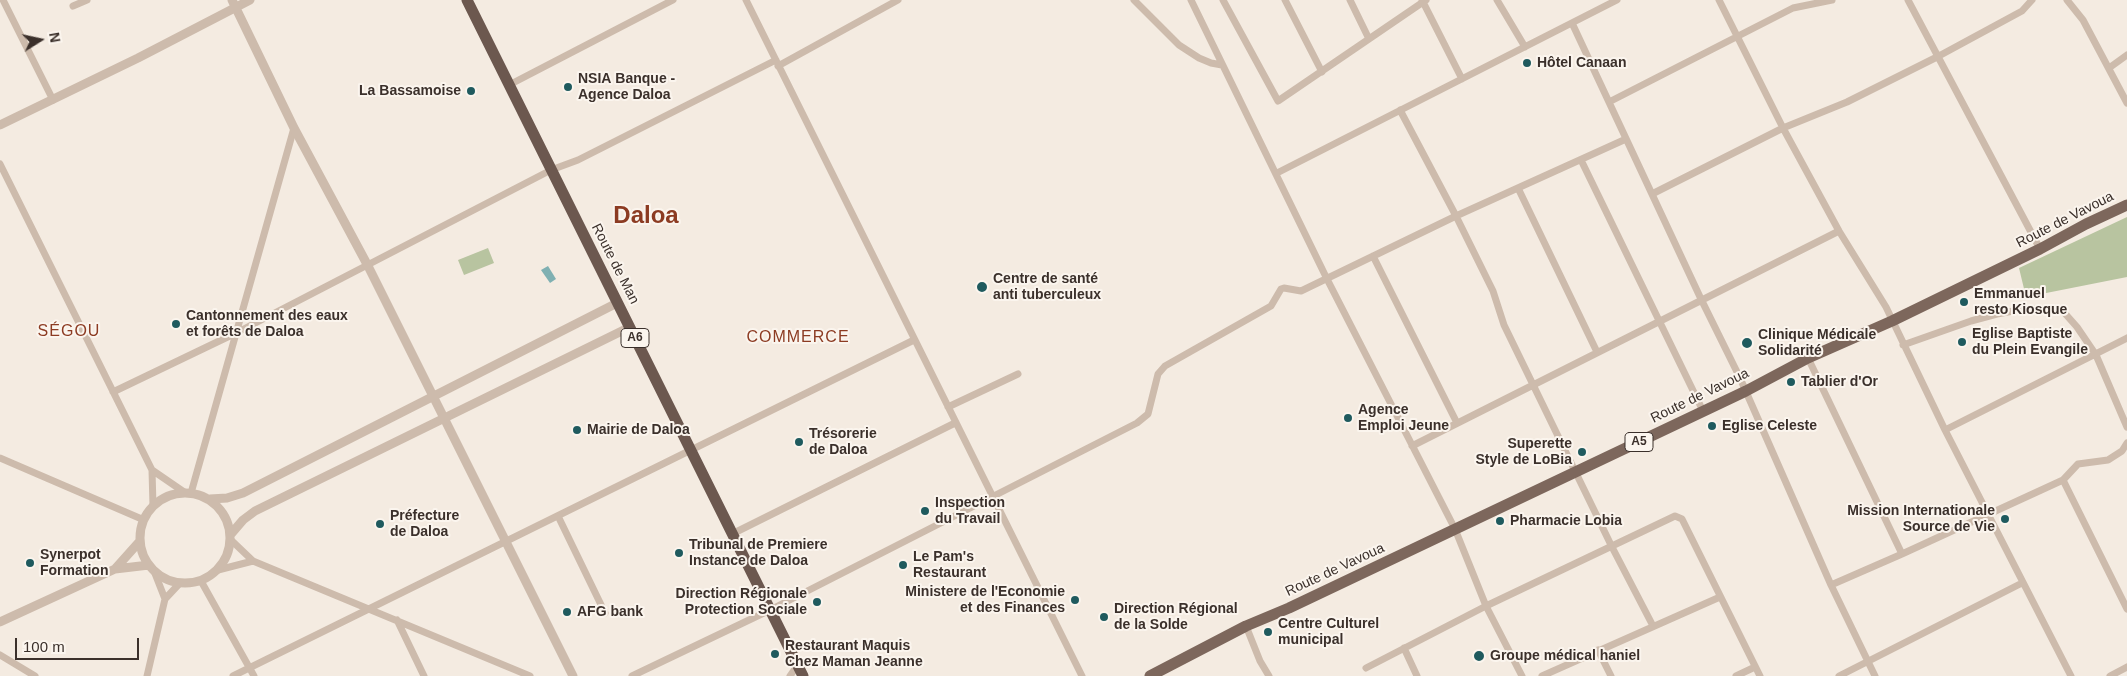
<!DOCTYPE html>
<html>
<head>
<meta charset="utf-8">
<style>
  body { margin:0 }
  #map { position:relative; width:2127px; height:676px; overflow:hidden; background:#f4ebe1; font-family:Arial,sans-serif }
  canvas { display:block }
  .north { position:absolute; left:15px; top:15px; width:50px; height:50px; -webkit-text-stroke:4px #fbf5ee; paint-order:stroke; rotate:80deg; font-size:14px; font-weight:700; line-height:20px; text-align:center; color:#3b302b }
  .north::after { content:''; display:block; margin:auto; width:18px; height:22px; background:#3b302b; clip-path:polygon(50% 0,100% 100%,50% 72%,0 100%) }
  .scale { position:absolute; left:15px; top:638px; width:124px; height:22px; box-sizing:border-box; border:2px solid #3b302b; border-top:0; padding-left:6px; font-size:15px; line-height:18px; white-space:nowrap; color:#3b302b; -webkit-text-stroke:4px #fbf5ee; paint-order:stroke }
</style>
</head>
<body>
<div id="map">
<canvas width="2127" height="676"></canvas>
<div class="north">N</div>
<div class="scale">100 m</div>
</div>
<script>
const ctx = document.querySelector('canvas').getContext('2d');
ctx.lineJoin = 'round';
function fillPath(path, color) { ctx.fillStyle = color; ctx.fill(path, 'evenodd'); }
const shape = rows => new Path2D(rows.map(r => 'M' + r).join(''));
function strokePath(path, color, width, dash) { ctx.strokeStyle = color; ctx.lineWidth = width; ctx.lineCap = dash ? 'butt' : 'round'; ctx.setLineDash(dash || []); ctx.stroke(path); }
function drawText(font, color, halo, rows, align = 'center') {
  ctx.font = font + ' Arial,sans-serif'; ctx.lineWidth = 4; ctx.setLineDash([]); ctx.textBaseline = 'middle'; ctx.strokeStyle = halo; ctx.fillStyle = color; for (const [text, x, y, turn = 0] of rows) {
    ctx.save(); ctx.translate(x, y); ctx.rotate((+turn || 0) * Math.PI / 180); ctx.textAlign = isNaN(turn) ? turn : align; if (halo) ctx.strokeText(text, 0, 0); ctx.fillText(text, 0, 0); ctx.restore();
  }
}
const green = shape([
  [2127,217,2127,277,2026,297,2019,268],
  [488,248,494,263,464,275,458,260]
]);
const water = shape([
  [548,266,556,279,550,283,541,270]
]);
const minor = shape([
  [3,0,53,100],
  [746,0,1082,676],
  [1134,0,1179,45,1199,58,1211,63,1222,65],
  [1191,0,1327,279,1455,529,1486,606,1522,676],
  [1223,0,1278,101,1426,0],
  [1285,0,1322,72],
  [1350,0,1369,39],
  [1422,0,1462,79],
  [1497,0,1525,47],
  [1719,0,1783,128,1839,231,1886,307,1945,430,2071,676],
  [1908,0,2040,249],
  [2067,0,2083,20,2127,103],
  [73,6,87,0],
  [1572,23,1701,299,1740,378,1831,585,1875,676],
  [778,66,898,0],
  [2109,68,2127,55],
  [509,85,673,0],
  [1609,102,1793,8,1832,0],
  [1400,110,1456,216,1493,291,1504,325,1612,547,1653,626],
  [1581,160,1703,411],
  [0,164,152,470,153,506],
  [1277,173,1617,0],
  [1518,188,1597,352],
  [1652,194,1783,128,1847,102,1937,57,2022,11,2032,0],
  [1373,256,1457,423],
  [1903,345,1971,321,1997,314,2024,309,2061,309,2077,327,2096,355,2127,427],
  [1808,358,1902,554],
  [113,392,238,332,551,170,578,160,776,60],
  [948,407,1018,374],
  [1945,430,2127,338],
  [1412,446,1839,231],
  [0,458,144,520],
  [152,470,184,492],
  [2063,480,2127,609],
  [191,493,294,128],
  [558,516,605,613],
  [732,534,955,423],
  [231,540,253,561,530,676],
  [218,570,253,561],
  [154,571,165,599],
  [201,581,254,676],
  [1831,585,1902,554,2063,480,2078,464,2108,460,2122,451,2127,443],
  [397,620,424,676],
  [1246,626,1260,661,1269,676],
  [1404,648,1417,676],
  [1598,650,1611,676],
  [0,655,35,676],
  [1366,668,1486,606,1675,516,1682,519,1760,676],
  [147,676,165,599,180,583],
  [233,676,914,340],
  [632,676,770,610,1137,423,1148,414,1158,374,1165,366,1271,306,1281,289,1284,288,1301,291,1456,216,1626,139],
  [790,676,797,666],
  [1542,676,1720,597],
  [1736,676,1755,667],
  [1839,676,2022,583],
  [2110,676,2127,667]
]);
const tertiary = shape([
  [232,0,294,128,368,266,573,676],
  [0,125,138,58,250,0],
  '140 538a45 45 0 1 1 90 0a45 45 0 1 1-90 0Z',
  [210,499,227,498,243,493,617,303],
  [231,534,243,520,255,511,630,327],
  [115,569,140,541],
  [0,622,115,569,149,565]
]);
const primary = shape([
  [1150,676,1246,626,1289,608,1746,391,1808,358,1892,321,2040,249,2086,224,2127,205]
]);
const trunk = shape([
  [467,0,803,676]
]);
const markers = [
  [1527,63,5,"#1f5a5e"],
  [568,87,5,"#1f5a5e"],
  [471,91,5,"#1f5a5e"],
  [982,287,6,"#1f5a5e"],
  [1964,302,5,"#1f5a5e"],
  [176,324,5,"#1f5a5e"],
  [1962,342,5,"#1f5a5e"],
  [1747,343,6,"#1f5a5e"],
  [1791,382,5,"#1f5a5e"],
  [1348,418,5,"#1f5a5e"],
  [1712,426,5,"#1f5a5e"],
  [577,430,5,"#1f5a5e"],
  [799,442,5,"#1f5a5e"],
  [1582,452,5,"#1f5a5e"],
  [925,511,5,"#1f5a5e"],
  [2005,519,5,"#1f5a5e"],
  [1500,521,5,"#1f5a5e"],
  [380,524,5,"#1f5a5e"],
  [679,553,5,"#1f5a5e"],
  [30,563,5,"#1f5a5e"],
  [903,565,5,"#1f5a5e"],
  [1075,600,5,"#1f5a5e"],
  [817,602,5,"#1f5a5e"],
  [567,612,5,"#1f5a5e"],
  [1104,617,5,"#1f5a5e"],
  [1268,632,5,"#1f5a5e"],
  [775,654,5,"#1f5a5e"],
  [1479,656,6,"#1f5a5e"]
];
const shields = [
  [635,338,28],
  [1639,442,28]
];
const shieldNames = [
  ["A6",635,338],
  ["A5",1639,442]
];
const poiNames = [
  ["Hôtel Canaan",1537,63],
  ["NSIA Banque -",578,79],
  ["Agence Daloa",578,95],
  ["La Bassamoise",461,91,"right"],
  ["Centre de santé",993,279],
  ["anti tuberculeux",993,295],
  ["Emmanuel",1974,294],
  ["resto Kiosque",1974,310],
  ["Cantonnement des eaux",186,316],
  ["et forêts de Daloa",186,332],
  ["Eglise Baptiste",1972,334],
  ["du Plein Evangile",1972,350],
  ["Clinique Médicale",1758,335],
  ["Solidarité",1758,351],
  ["Tablier d'Or",1801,382],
  ["Agence",1358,410],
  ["Emploi Jeune",1358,426],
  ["Eglise Celeste",1722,426],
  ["Mairie de Daloa",587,430],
  ["Trésorerie",809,434],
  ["de Daloa",809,450],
  ["Superette",1572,444,"right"],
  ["Style de LoBia",1572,460,"right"],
  ["Inspection",935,503],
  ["du Travail",935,519],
  ["Mission Internationale",1995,511,"right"],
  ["Source de Vie",1995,527,"right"],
  ["Préfecture",390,516],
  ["de Daloa",390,532],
  ["Pharmacie Lobia",1510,521],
  ["Tribunal de Premiere",689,545],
  ["Instance de Daloa",689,561],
  ["Synerpot",40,555],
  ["Formation",40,571],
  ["Le Pam's",913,557],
  ["Restaurant",913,573],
  ["Ministere de l'Economie",1065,592,"right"],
  ["et des Finances",1065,608,"right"],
  ["Direction Régionale",807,594,"right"],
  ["Protection Sociale",807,610,"right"],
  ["Direction Régional",1114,609],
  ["de la Solde",1114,625],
  ["AFG bank",577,612],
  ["Centre Culturel",1278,624],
  ["municipal",1278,640],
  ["Restaurant Maquis",785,646],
  ["Chez Maman Jeanne",785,662],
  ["Groupe médical haniel",1490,656]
];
const streetNames = [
  ["Route de Vavoua",2065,220,-27],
  ["Route de Man",615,264,63],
  ["Route de Vavoua",1700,396,-26],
  ["Route de Vavoua",1335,570,-25]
];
const quarterNames = [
  ["SÉGOU",69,332],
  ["COMMERCE",798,338]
];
const townNames = [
  ["Daloa",646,216]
];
fillPath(green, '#b8c4a0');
fillPath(water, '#7fb0b2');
strokePath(minor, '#cdbbac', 7);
strokePath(tertiary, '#cdbbac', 9);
strokePath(primary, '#7d675c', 11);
strokePath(trunk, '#6c584f', 11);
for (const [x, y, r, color] of markers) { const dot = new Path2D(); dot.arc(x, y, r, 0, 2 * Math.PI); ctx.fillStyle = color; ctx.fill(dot); strokePath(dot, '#fbf5ee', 2); }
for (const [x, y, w] of shields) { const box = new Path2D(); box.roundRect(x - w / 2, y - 9.5, w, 19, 4); ctx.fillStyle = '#fbf5ee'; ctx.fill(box); strokePath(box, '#3b302b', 1); }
drawText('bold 12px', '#3b302b', null, shieldNames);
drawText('bold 14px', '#3b302b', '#fbf5ee', poiNames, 'left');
drawText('14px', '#3b302b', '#fbf5ee', streetNames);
ctx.letterSpacing = '1px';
drawText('16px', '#8c3b22', '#fbf5ee', quarterNames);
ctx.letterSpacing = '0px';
drawText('bold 24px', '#8c3b22', '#fbf5ee', townNames);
</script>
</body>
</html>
